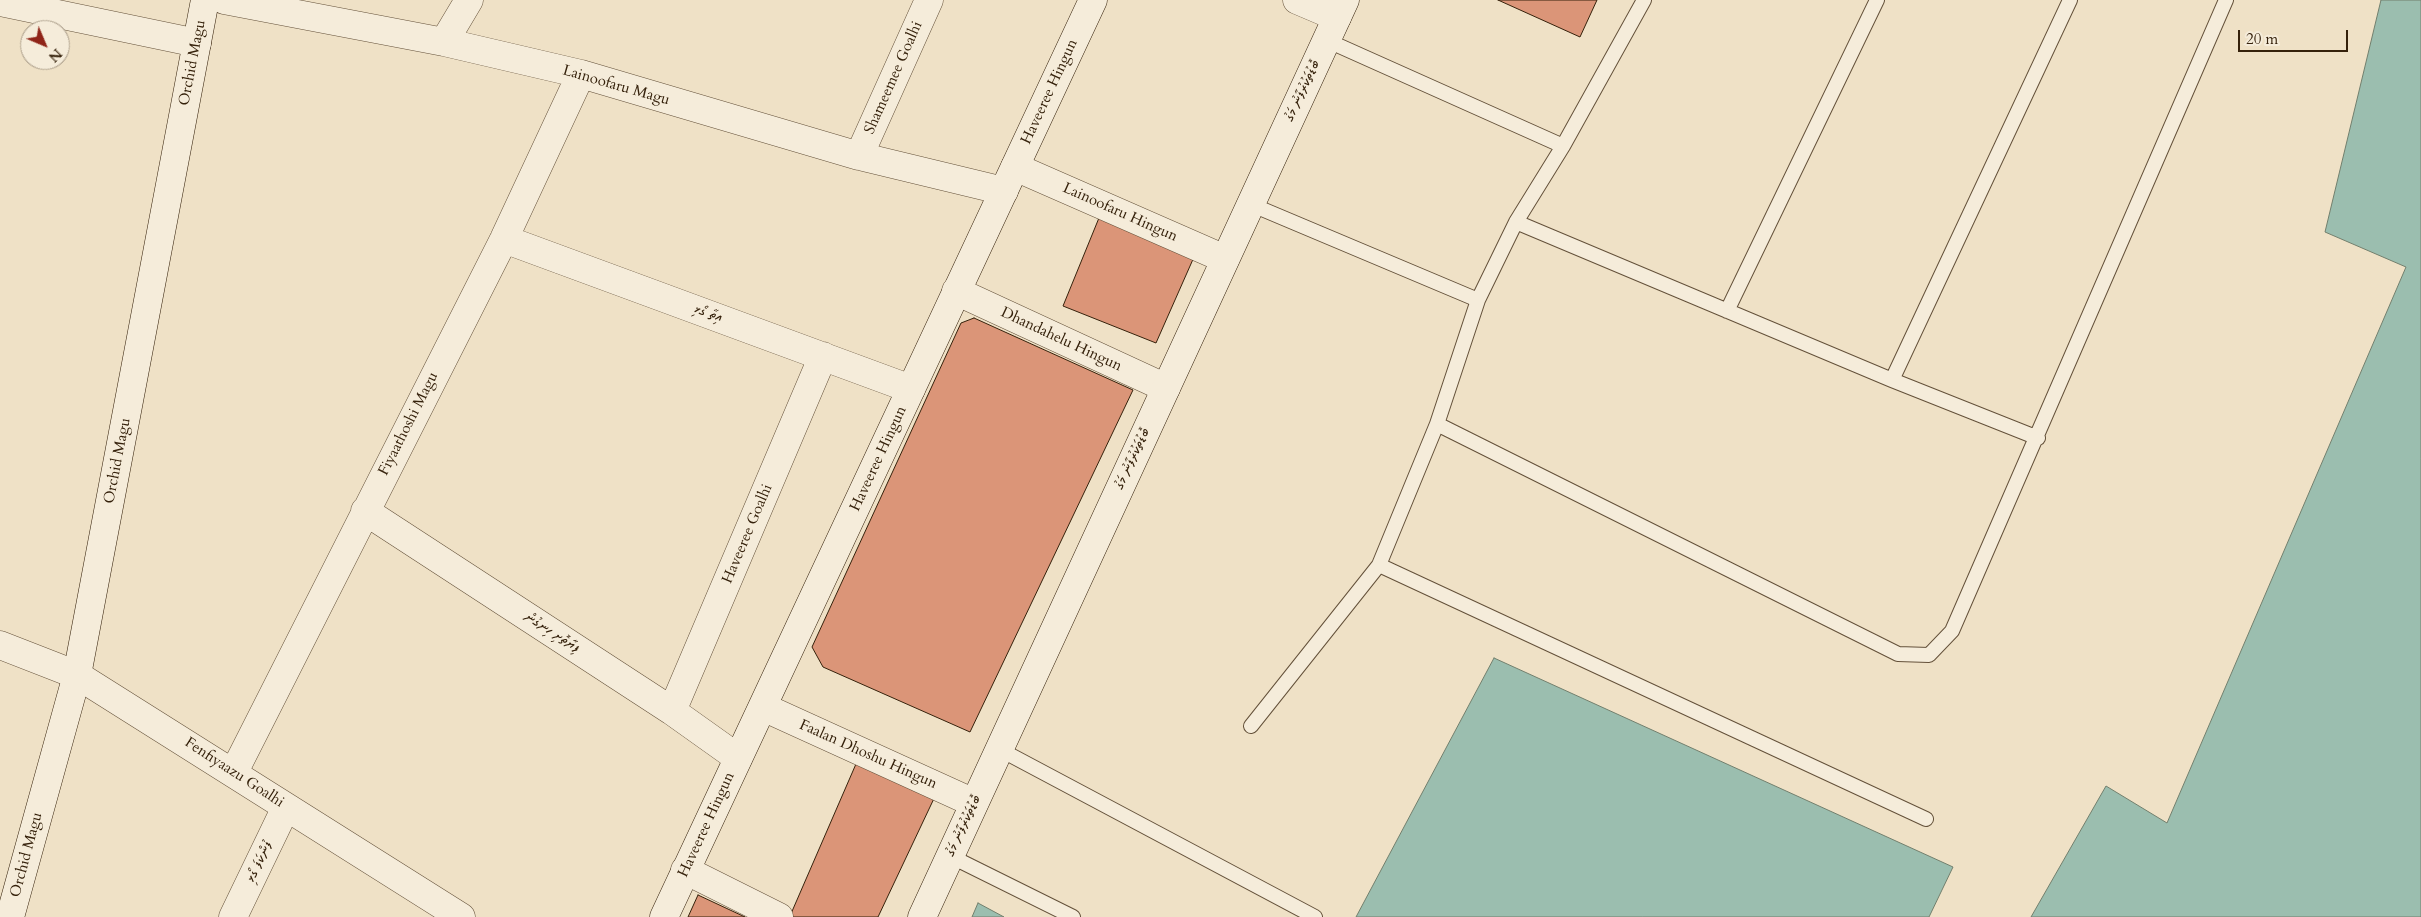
<!DOCTYPE html>
<html>
<head>
<meta charset="utf-8">
<style>
  body { margin:0 }
  #map { position:relative; width:2421px; height:917px; overflow:hidden; background:#efe1c6; font-family:Cardo,serif }
  canvas { display:block }
  .north { position:absolute; left:20px; top:20px; width:50px; height:50px; box-sizing:border-box; background:#f5ecda; border:1px solid #a89b87; border-radius:50%; rotate:135deg; font-size:14px; font-weight:700; line-height:20px; text-align:center; color:#35210b }
  .north::after { content:''; display:block; margin:auto; width:18px; height:22px; background:#8f2418; clip-path:polygon(50% 0,100% 100%,50% 72%,0 100%) }
  .scale { position:absolute; left:2238px; top:30px; width:110px; height:22px; box-sizing:border-box; border:2px solid #35210b; border-top:0; padding-left:6px; font-size:15px; line-height:18px; white-space:nowrap; color:#35210b; -webkit-text-stroke:4px #f5ecda; paint-order:stroke }
</style>
</head>
<body>
<div id="map">
<canvas width="2421" height="917"></canvas>
<div class="north">N</div>
<div class="scale">20 m</div>
</div>
<script>
const ctx = document.querySelector('canvas').getContext('2d');
ctx.lineJoin = 'round';
function fillPath(path, color) { ctx.fillStyle = color; ctx.fill(path, 'evenodd'); }
const shape = rows => new Path2D(rows.map(r => 'M' + r).join(''));
function strokePath(path, color, width, dash) { ctx.strokeStyle = color; ctx.lineWidth = width; ctx.lineCap = dash ? 'butt' : 'round'; ctx.setLineDash(dash || []); ctx.stroke(path); }
function drawText(font, color, halo, rows, align = 'center') {
  ctx.font = font + ' Cardo,"Noto Sans Thaana",serif'; ctx.lineWidth = 4; ctx.setLineDash([]); ctx.textBaseline = 'middle'; ctx.strokeStyle = halo; ctx.fillStyle = color; for (const [text, x, y, turn = 0] of rows) {
    ctx.save(); ctx.translate(x, y); ctx.rotate((+turn || 0) * Math.PI / 180); ctx.textAlign = isNaN(turn) ? turn : align; if (halo) ctx.strokeText(text, 0, 0); ctx.fillText(text, 0, 0); ctx.restore();
  }
}
const water = shape([
  [2381,0,2421,0,2421,917,2031,917,2106,786,2167,823,2406,267,2325,232,2381,0],
  [1494,658,1953,867,1929,917,1356,917,1494,658],
  [978,903,1004,917,972,917,978,903]
]);
const building = shape([
  [1498,0,1597,0,1580,37,1498,0],
  [1101,213,1194,257,1156,343,1063,306,1101,213],
  [974,318,1133,390,970,732,823,667,812,647,961,323,974,318],
  [859,757,938,790,878,917,792,917,790,916,859,757],
  [698,895,745,917,688,917,698,895]
]);
const lane = shape([
  [1326,40,1563,146],
  [1250,204,1478,300],
  [1516,222,1892,380,2038,438],
  [1727,311,1877,0],
  [1892,380,2070,0],
  [1437,424,1898,654,1929,655,1952,631,2226,0],
  [1379,565,1926,819],
  [1251,726,1379,565,1437,424,1478,300,1516,222,1563,146,1644,0],
  [999,749,1315,917],
  [950,856,1073,917]
]);
const street = shape([
  [224,0,444,42,581,74,859,156,1004,191],
  [1297,0,1337,17],
  [0,2,197,43],
  [444,42,469,0],
  [859,156,929,0],
  [1015,167,1225,259],
  [504,239,911,389],
  [956,291,1166,388],
  [365,511,672,711,738,758],
  [0,645,77,675,461,917],
  [763,707,974,803],
  [672,711,823,356],
  [234,772,504,239,581,74],
  [685,870,779,917],
  [233,917,286,807]
]);
const secondary = shape([
  [10,917,77,675,205,0],
  [664,917,1093,0],
  [922,917,1345,0]
]);
const streetNames = [
  ["Orchid Magu",193,63,-79],
  ["Shameemee Goalhi",894,78,-66],
  ["Lainoofaru Magu",616,86,16],
  ["ބޮޑުތަކުރުފާނު މަގު",1303,91,-65],
  ["Haveeree Hingun",1050,92,-65],
  ["Lainoofaru Hingun",1120,213,24],
  ["އިތާ ގޯޅި",708,314,20],
  ["Dhandahelu Hingun",1061,340,25],
  ["Fiyaathoshi Magu",409,424,-63],
  ["Haveeree Hingun",879,459,-65],
  ["ބޮޑުތަކުރުފާނު މަގު",1133,459,-65],
  ["Orchid Magu",118,461,-79],
  ["Haveeree Goalhi",748,534,-67],
  ["ފިޔާތޮށި ހިނގުން",552,633,33],
  ["Faalan Dhoshu Hingun",868,755,24],
  ["Fenfiyaazu Goalhi",234,773,33],
  ["Haveeree Hingun",707,825,-65],
  ["ބޮޑުތަކުރުފާނު މަގު",964,826,-65],
  ["Orchid Magu",27,855,-75],
  ["ފުންކަފަ ގޯޅި",260,862,-64]
];
fillPath(water, '#9bbeaf');
strokePath(water, '#727f6d', 1);
fillPath(building, '#db9578');
strokePath(building, '#35210b', 1);
strokePath(lane, '#64513a', 16);
strokePath(street, '#64513a', 29);
strokePath(secondary, '#35210b', 29);
strokePath(lane, '#f5ecda', 14);
strokePath(street, '#f5ecda', 28);
strokePath(secondary, '#f5ecda', 28);
drawText('15px', '#35210b', '#f5ecda', streetNames);
</script>
</body>
</html>
